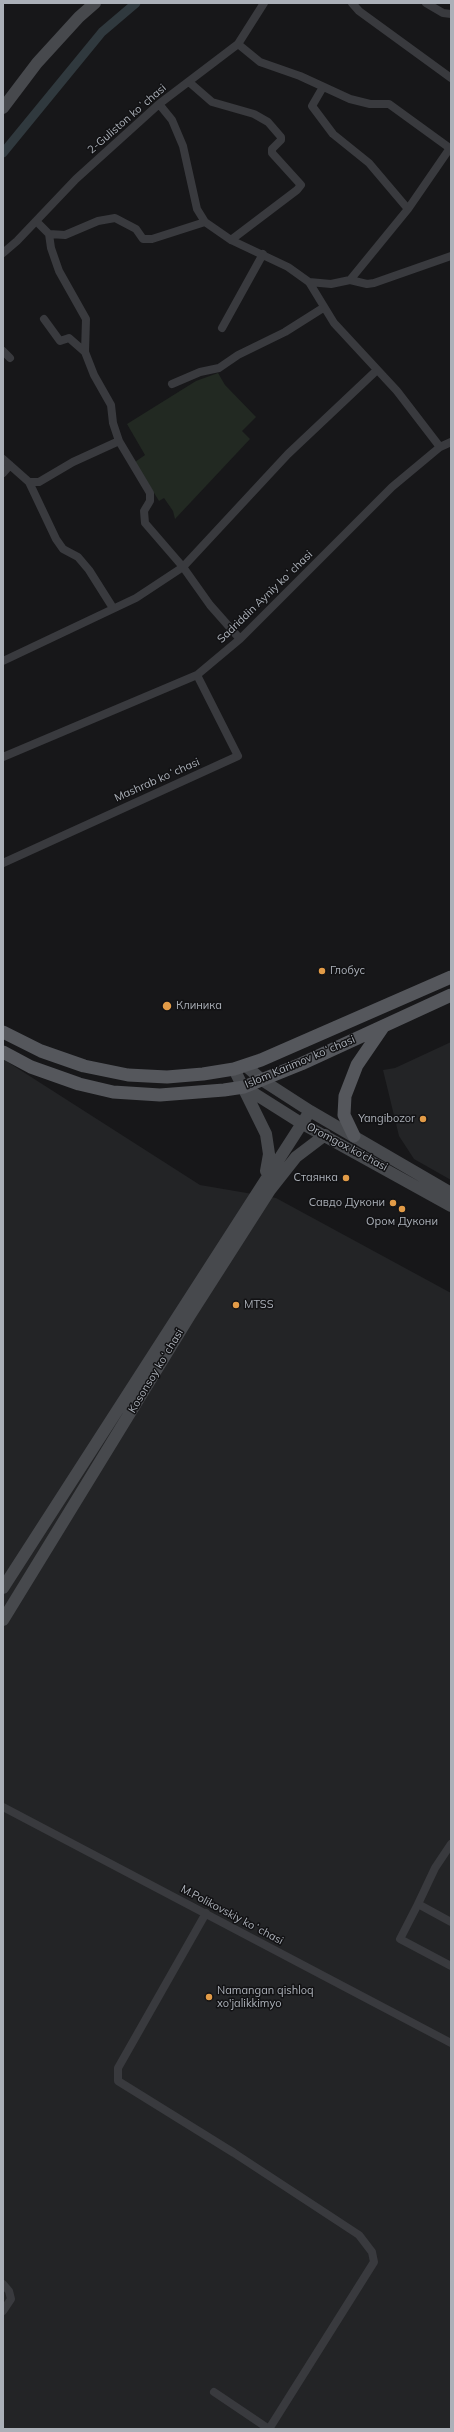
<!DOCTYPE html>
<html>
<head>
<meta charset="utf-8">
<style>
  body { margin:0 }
  #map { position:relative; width:454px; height:2432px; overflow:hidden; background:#171719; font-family:Mulish,sans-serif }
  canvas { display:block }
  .frame { position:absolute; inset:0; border:4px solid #abb0b8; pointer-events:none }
</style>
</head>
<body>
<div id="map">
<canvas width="454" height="2432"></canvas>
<div class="frame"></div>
</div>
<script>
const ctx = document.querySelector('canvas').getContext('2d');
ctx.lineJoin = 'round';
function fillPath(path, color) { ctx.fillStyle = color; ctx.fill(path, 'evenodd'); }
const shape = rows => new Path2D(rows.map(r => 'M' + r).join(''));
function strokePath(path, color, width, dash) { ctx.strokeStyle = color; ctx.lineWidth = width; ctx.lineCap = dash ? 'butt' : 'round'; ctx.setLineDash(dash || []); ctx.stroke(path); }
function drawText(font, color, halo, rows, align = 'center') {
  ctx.font = font + ' Mulish,sans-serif'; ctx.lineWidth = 3; ctx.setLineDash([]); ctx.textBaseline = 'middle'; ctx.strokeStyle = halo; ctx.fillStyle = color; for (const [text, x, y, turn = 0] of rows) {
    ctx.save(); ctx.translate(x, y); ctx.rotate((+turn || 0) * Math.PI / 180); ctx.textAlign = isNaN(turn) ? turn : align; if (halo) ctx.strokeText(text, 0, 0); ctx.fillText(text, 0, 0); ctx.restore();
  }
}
const built = shape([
  [451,1042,451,1180,414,1159,399,1136,383,1070,395,1068],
  [3,1059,200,1185,276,1198,451,1293,451,2429,3,2429]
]);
const green = shape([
  [218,373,225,385,256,417,242,431,250,439,175,519,173,511,164,498,159,501,135,462,145,455,127,424,196,381]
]);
const canal = shape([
  [3,153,102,32,136,3]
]);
const street = shape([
  [352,3,359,11,451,78],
  [426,3,443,13,451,14],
  [238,44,260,62,300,76,350,99,370,104,389,104,451,149],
  [189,82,212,102,254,114,268,122,281,137,281,140,272,149,272,153,301,185,297,190,231,240],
  [323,87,312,106,333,134,369,163,408,209],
  [159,104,172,120,183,146,197,209,205,222,231,240,288,267,309,282,331,284,350,280],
  [49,234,65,235,98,221,115,218,136,229,143,239,152,239,205,222],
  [3,253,17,241,76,179,159,104,238,44,264,3],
  [350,280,408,209,450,148],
  [350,280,367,284,374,283,451,256],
  [309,282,334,323,397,391,440,447],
  [44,319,60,341,69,338,85,352],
  [222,328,263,254],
  [3,351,10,358],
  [172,384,200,372,219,368,238,355,285,332,323,308],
  [3,459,29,482,56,539,63,549,78,557,89,570,113,608],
  [3,473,10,465],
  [29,482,39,482,73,462,119,441],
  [240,639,210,605,183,567,288,454,377,370],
  [3,661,136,598,183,567,145,523,144,511,150,501,150,493,119,441,113,423,111,405,94,375,85,352,86,319,59,271,51,248,49,234,36,221],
  [3,757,197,675,240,639,392,487,440,447,451,442],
  [3,863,238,756,197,675],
  [3,1807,451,2043],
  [451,1844,435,1868,418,1904,451,1922],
  [418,1904,400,1939,451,1966],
  [206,1913,118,2068,118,2081,234,2153,359,2235,372,2252,374,2262,269,2429,214,2392],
  [3,2284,9,2291,11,2299,3,2311]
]);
const secondary = shape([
  [3,108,37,63,79,17,95,3],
  [246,1066,262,1080,310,1111,451,1193],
  [234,1069,266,1134,269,1154,266,1171],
  [244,1087,301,1123,451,1206],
  [3,1588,310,1111],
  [3,1620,190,1315,270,1190,296,1157,325,1135]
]);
const primary = shape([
  [3,1032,41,1051,84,1066,128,1075,167,1077,203,1074,234,1069,261,1060,451,977],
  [3,1052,31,1067,79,1084,113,1092,160,1095,224,1090,244,1087,301,1064,451,995],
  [354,1136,344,1115,345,1096,357,1065,383,1027]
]);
const markers = [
  [322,971,4,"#e29b47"],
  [167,1006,5,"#e29b47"],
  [423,1119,4,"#e29b47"],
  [346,1178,4,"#e29b47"],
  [393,1203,4,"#e29b47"],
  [402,1209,4,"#e29b47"],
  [236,1305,4,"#e29b47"],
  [209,1997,4,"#e29b47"]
];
const streetNames = [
  ["2-Guliston koʻchasi",127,119,-41],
  ["Sadriddin Ayniy koʻchasi",265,597,-44],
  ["Mashrab koʻchasi",157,780,-24],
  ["Islom Karimov koʻchasi",300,1062,-23],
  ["Oromgox ko‘chasi",347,1147,28],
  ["Kosonsoy koʻchasi",156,1371,-59],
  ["M.Polikovskiy koʻchasi",232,1915,28]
];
const poiNames = [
  ["Глобус",330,971],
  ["Клиника",176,1006],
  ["Yangibozor",415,1119,"right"],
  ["Стаянка",338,1178,"right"],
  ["Савдо Дукони",385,1203,"right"],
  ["Ором Дукони",402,1222,"center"],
  ["MTSS",244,1305],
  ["Namangan qishloq",217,1991],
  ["xo'jalikkimyo",217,2004]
];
fillPath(built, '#232426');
fillPath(green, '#222922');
strokePath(canal, '#30393e', 9);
strokePath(street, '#393a3e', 8);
strokePath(secondary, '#47494d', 12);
strokePath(primary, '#55575c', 13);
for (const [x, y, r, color] of markers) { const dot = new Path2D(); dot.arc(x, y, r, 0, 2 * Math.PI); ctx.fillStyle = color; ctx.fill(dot); strokePath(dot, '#121214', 1.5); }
drawText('11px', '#abb0b8', '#121214', streetNames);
drawText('11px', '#abb0b8', '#121214', poiNames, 'left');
</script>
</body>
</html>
